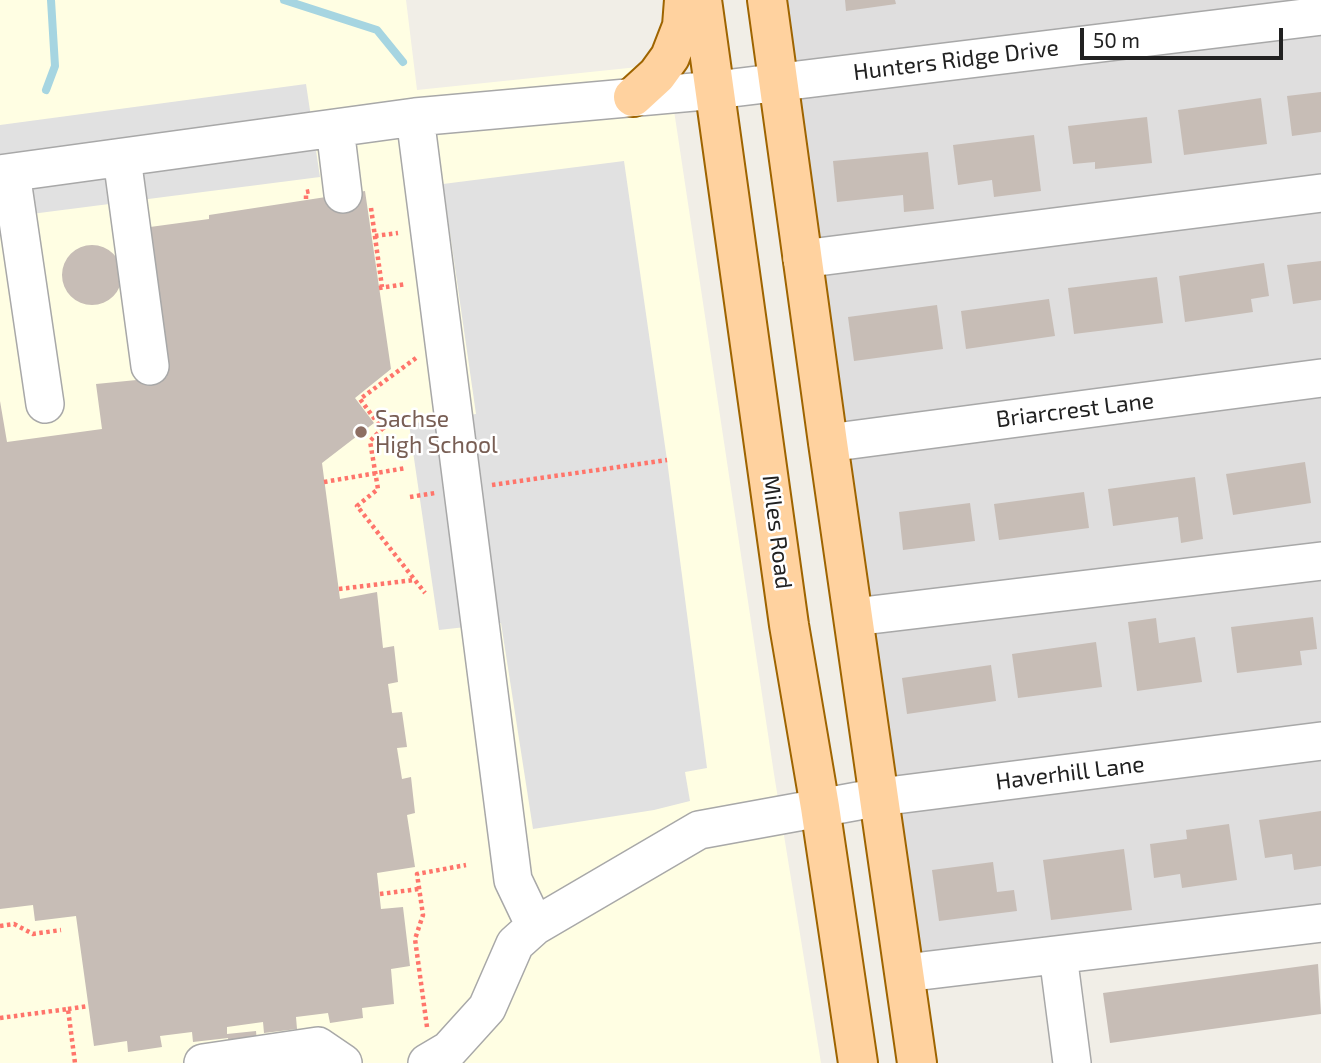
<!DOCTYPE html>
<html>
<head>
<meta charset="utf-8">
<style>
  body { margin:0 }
  #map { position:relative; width:1321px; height:1063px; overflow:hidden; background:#f1eee7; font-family:"Exo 2",sans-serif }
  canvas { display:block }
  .scale { position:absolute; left:1080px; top:28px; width:203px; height:32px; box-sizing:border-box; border:4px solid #212121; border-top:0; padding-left:9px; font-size:21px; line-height:24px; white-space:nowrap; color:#212121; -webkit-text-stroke:5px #fff; paint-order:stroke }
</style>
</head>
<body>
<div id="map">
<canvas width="1321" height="1063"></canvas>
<div class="scale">50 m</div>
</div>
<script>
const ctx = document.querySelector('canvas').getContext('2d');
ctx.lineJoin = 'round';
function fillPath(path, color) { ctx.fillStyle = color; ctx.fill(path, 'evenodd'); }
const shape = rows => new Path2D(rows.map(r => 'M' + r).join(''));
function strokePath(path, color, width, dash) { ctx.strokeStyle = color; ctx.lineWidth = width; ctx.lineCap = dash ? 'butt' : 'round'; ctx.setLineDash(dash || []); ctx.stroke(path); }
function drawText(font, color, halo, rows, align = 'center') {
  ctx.font = font + ' "Exo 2",sans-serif'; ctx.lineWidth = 5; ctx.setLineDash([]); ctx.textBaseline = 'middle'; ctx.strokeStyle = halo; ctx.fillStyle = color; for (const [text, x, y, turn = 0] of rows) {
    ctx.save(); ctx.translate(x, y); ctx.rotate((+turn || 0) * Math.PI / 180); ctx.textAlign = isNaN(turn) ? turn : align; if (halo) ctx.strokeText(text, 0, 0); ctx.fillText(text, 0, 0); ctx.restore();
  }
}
const residential = shape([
  [787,0,1321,0,1321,923,921,958]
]);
const education = shape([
  [0,0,406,0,417,90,667,64,774,774,821,1063,0,1063]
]);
const parking = shape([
  [306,84,320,177,0,218,0,125],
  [624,161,667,460,707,768,685,772,690,801,654,810,533,829,501,623,439,630,409,424,476,414,443,184]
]);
const stream = shape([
  [284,0,377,30,403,62],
  [46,90,55,66,51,0]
]);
const building = shape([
  [845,0,895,0,896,4,846,11],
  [1321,92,1321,132,1292,136,1287,96],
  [1261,98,1267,144,1184,155,1178,110],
  [1147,117,1152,163,1095,169,1095,162,1073,164,1068,126],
  [1034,135,1041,191,994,197,992,180,958,185,953,145],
  [928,152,934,209,904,212,903,195,837,202,833,161],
  [365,191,391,369,355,398,374,423,322,463,340,599,377,592,383,648,394,646,398,682,388,684,392,713,402,712,407,747,397,748,402,779,411,777,415,813,407,815,415,867,377,873,381,909,403,907,410,966,391,969,394,1004,362,1008,363,1018,330,1023,328,1013,296,1017,297,1029,264,1033,263,1022,227,1027,227,1034,256,1031,259,1063,231,1063,228,1038,193,1042,192,1032,160,1036,162,1047,128,1052,127,1041,94,1046,76,916,35,921,33,905,0,909,0,401,7,442,102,429,96,384,167,377,150,227,209,219,209,215],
  '62 275a30 30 0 1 1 60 0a30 30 0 1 1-60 0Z',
  [1321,261,1321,300,1293,304,1287,265],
  [1264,263,1269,296,1251,299,1253,312,1185,322,1179,276],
  [1157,277,1163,323,1074,334,1068,288],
  [1049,299,1055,336,966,349,961,311],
  [937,305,943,349,854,361,848,317],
  [1305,462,1311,503,1233,515,1226,474],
  [1195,477,1203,539,1181,543,1178,517,1113,526,1108,489],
  [1084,492,1089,528,999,540,994,504],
  [970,503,975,541,903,550,899,512],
  [1313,617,1317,649,1300,651,1302,665,1237,673,1231,627],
  [1156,618,1159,643,1195,637,1202,682,1137,691,1128,622],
  [1096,642,1102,687,1018,698,1012,654],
  [991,665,996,701,907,714,902,678],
  [1321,811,1321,866,1294,870,1292,854,1265,858,1259,820],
  [1229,824,1237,880,1182,888,1180,874,1154,878,1150,844,1187,839,1186,830],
  [1124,849,1132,910,1051,920,1043,860],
  [993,862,997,892,1014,890,1017,911,939,921,932,870],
  [1318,964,1321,1014,1110,1043,1103,993]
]);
const path = shape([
  [306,199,306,192,311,191],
  [371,208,382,287],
  [375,236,398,233],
  [379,288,406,284],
  [416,358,360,399,382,429,370,441,378,489,357,506,425,593],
  [382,429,399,416],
  [324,482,406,468],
  [492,485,667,460],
  [410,497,435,493],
  [339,589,414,580],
  [380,894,419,889],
  [0,926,14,924,33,934,61,930],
  [68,1009,88,1006],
  [0,1018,68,1009,75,1063],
  [427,1027,415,939,423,915,417,874,466,865]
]);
const minor = shape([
  [415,117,513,880,535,926],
  [335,128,343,194],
  [122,158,150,366],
  [11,173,45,404],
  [0,174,415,117,716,90,1321,16],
  [802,259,1321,193],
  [828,443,1321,378],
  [854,617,1321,561],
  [1058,955,1072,1063],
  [905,973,1321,923],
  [203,1063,318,1046,343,1063],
  [427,1063,449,1050,487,1008,515,944,535,926,699,830,880,797,1321,741]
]);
const major = shape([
  [702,0,789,625,820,807,858,1063],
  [767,0,828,443,917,1063],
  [633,97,657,75,670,57,682,26,684,0]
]);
const markers = [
  [361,432,7,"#8d6e63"]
];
const streetNames = [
  ["Hunters Ridge Drive",956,60,-7],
  ["Briarcrest Lane",1075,410,-7],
  ["Miles Road",777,532,83],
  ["Haverhill Lane",1070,773,-7]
];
const educationNames = [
  ["Sachse",375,419],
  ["High School",375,445]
];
fillPath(residential, '#dfdede');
fillPath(education, '#fffee3');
fillPath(parking, '#e1e1e1');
strokePath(stream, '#a6d5e1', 8);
fillPath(building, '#c7bdb6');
strokePath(minor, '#a8a8a8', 40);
strokePath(major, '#9e6400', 42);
strokePath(path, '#ff756b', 4.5, [3.5, 3.5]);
strokePath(minor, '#fff', 37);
strokePath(major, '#ffd29f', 38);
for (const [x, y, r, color] of markers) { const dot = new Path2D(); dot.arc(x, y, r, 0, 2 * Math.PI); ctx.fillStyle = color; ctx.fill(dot); strokePath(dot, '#fff', 2.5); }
drawText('23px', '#212121', '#fff', streetNames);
drawText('23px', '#785e54', '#fff', educationNames, 'left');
</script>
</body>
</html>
